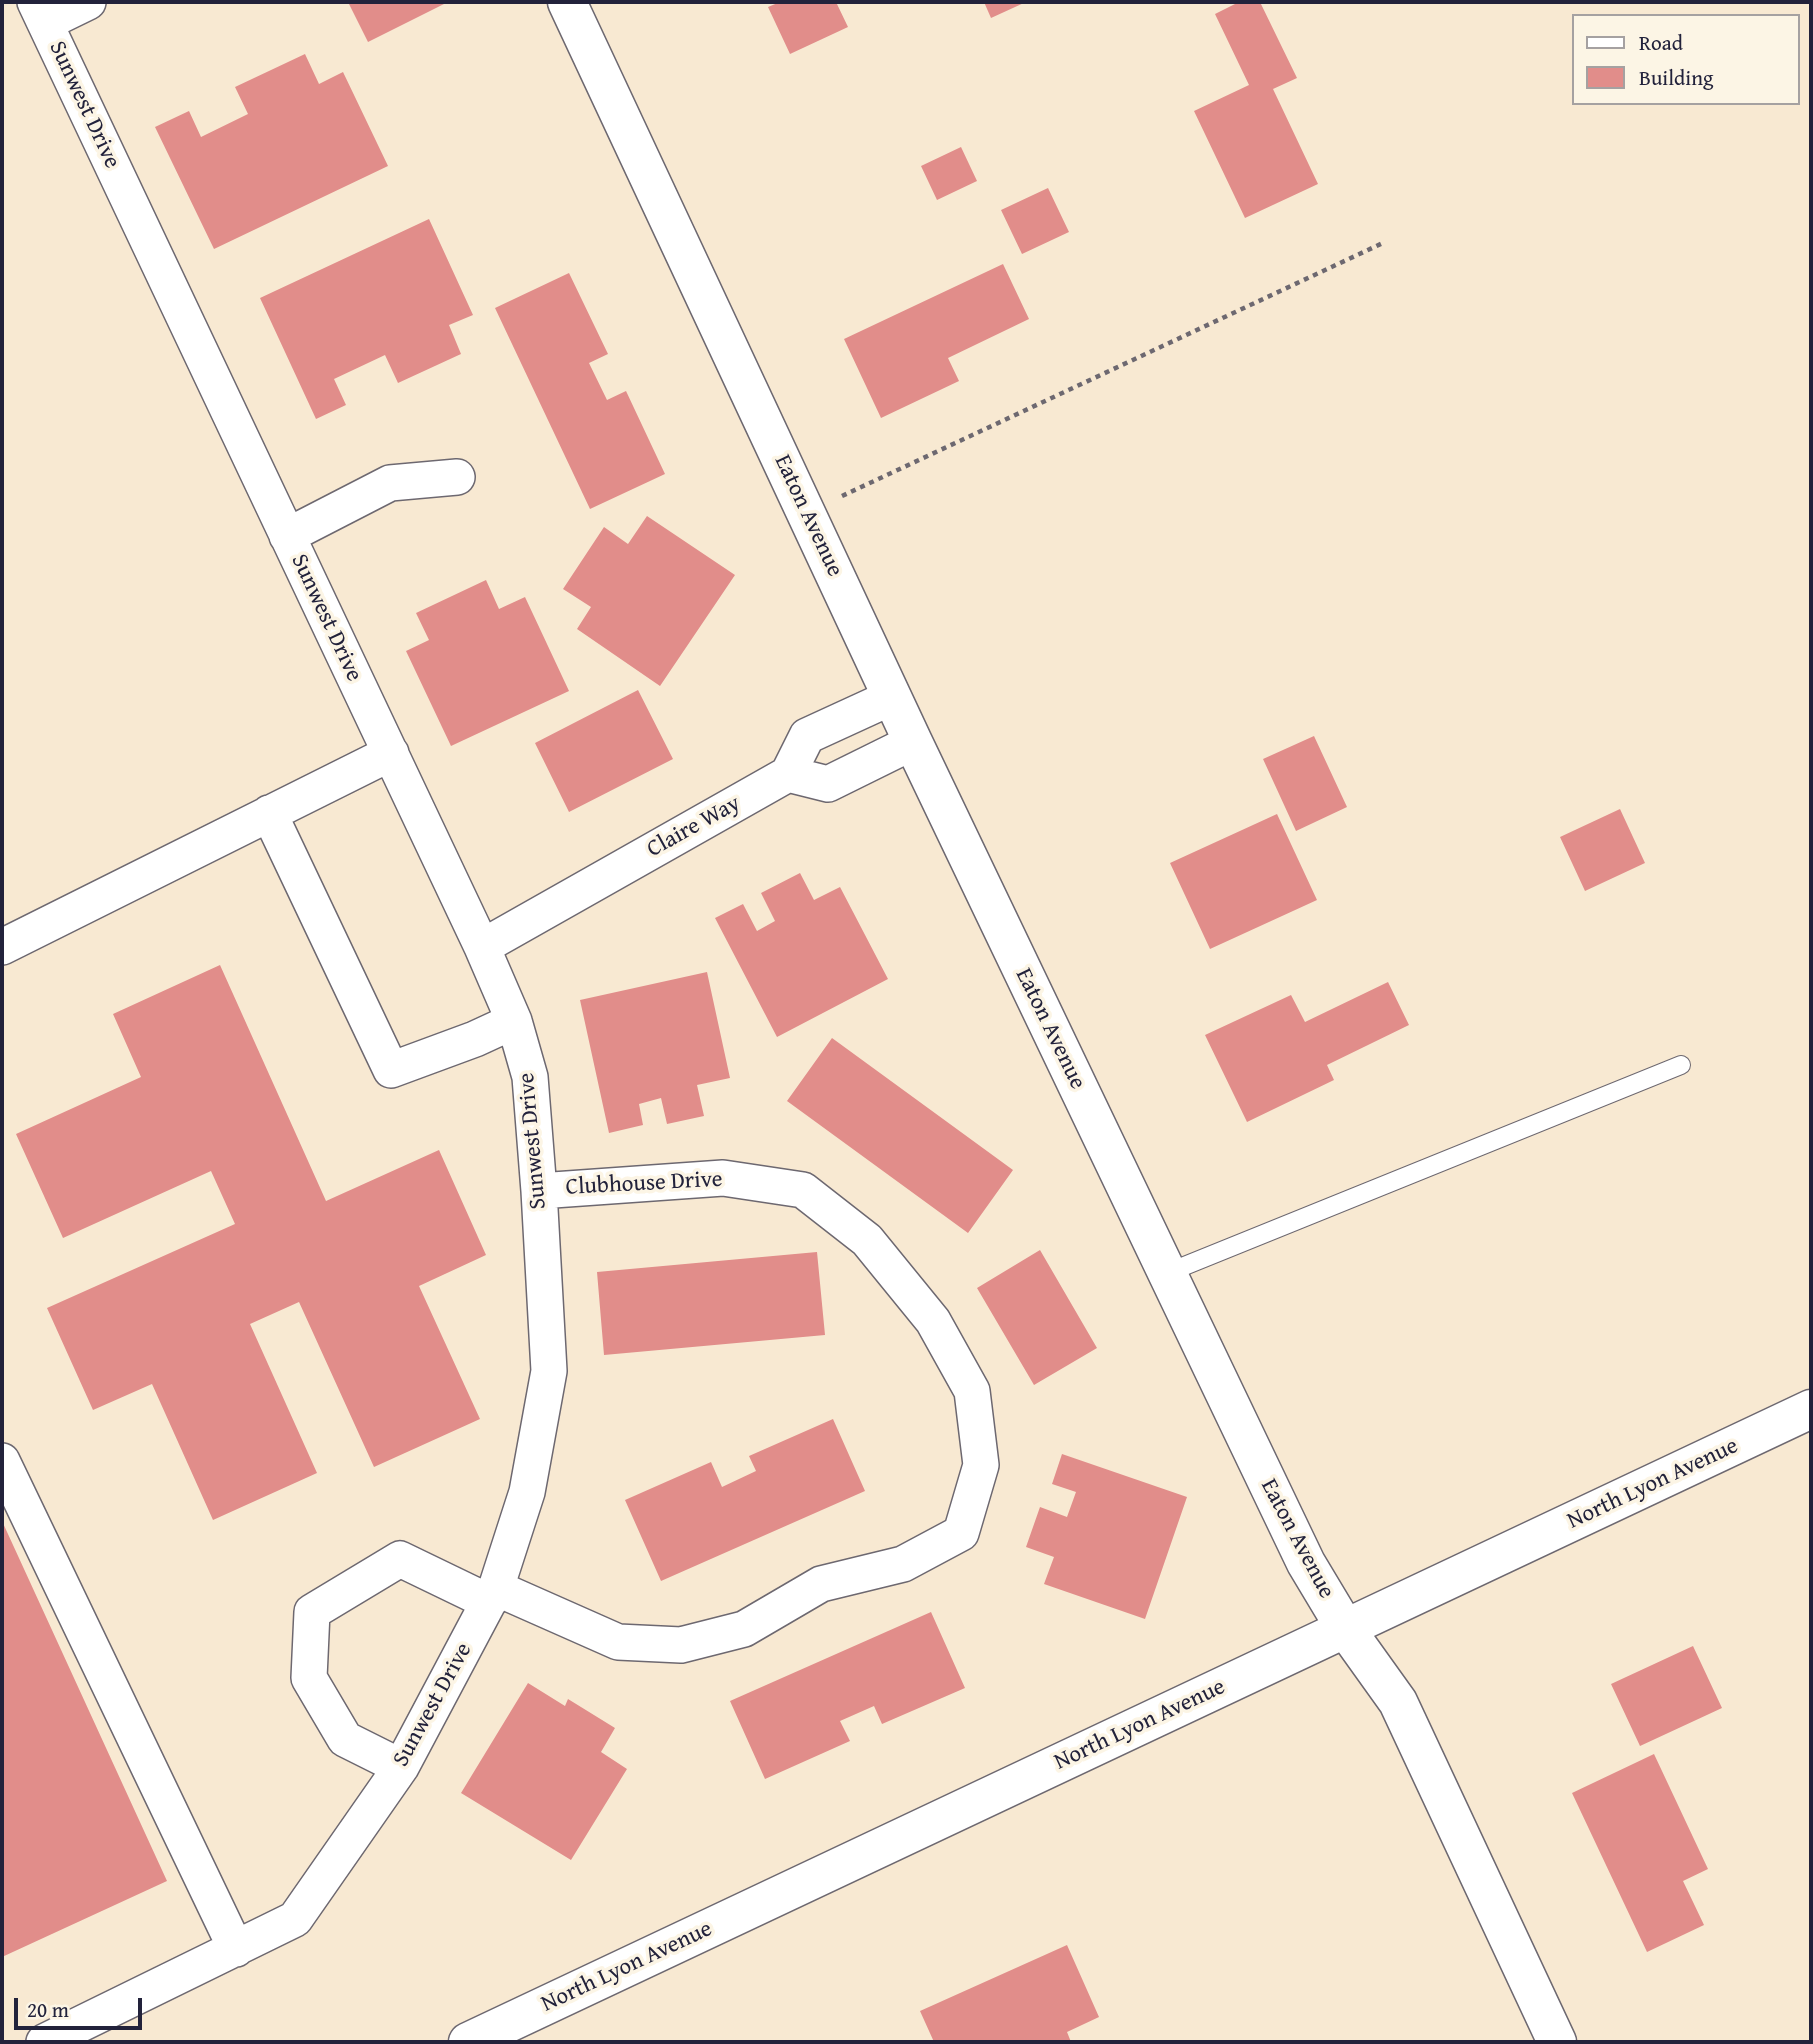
<!DOCTYPE html>
<html>
<head>
<meta charset="utf-8">
<style>
  body { margin:0 }
  #map { position:relative; width:1813px; height:2044px; overflow:hidden; background:#f8e9d2; font-family:"Gentium Book Plus",serif }
  canvas { display:block }
  .frame { position:absolute; inset:0; border:4px solid #22223b; pointer-events:none }
  .legend { position:absolute; left:1572px; top:14px; width:228px; height:91px; box-sizing:border-box; background:#fcf5e5; border:2px solid #a5a1a1; margin:0; padding:9px 12px; list-style:none; font-size:21px; color:#22223b }
  .legend li { display:flex; align-items:center; gap:14px; height:35px }
  .legend b { width:35px; border:2px solid #a5a1a1 }
  .scale { position:absolute; left:14px; top:1998px; width:128px; height:32px; box-sizing:border-box; border:4px solid #22223b; border-top:0; padding-left:9px; font-size:21px; line-height:24px; white-space:nowrap; color:#22223b; -webkit-text-stroke:5px #fcf5e5; paint-order:stroke }
</style>
</head>
<body>
<div id="map">
<canvas width="1813" height="2044"></canvas>
<div class="frame"></div>
<ul class="legend">
<li><b style="height:9px;background:#fff"></b>Road</li>
<li><b style="height:19px;background:#e18d8a"></b>Building</li>
</ul>
<div class="scale">20 m</div>
</div>
<script>
const ctx = document.querySelector('canvas').getContext('2d');
ctx.lineJoin = 'round';
function fillPath(path, color) { ctx.fillStyle = color; ctx.fill(path, 'evenodd'); }
const shape = rows => new Path2D(rows.map(r => 'M' + r).join(''));
function strokePath(path, color, width, dash) { ctx.strokeStyle = color; ctx.lineWidth = width; ctx.lineCap = dash ? 'butt' : 'round'; ctx.setLineDash(dash || []); ctx.stroke(path); }
function drawText(font, color, halo, rows, align = 'center') {
  ctx.font = font + ' "Gentium Book Plus",serif'; ctx.lineWidth = 7; ctx.setLineDash([]); ctx.textBaseline = 'middle'; ctx.strokeStyle = halo; ctx.fillStyle = color; for (const [text, x, y, turn = 0] of rows) {
    ctx.save(); ctx.translate(x, y); ctx.rotate((+turn || 0) * Math.PI / 180); ctx.textAlign = isNaN(turn) ? turn : align; if (halo) ctx.strokeText(text, 0, 0); ctx.fillText(text, 0, 0); ctx.restore();
  }
}
const building = shape([
  [348,2,443,2,444,4,368,42],
  [780,2,836,2,848,27,790,54,768,7],
  [984,2,1026,2,991,18],
  [1239,2,1260,2,1297,78,1273,89,1318,184,1245,218,1194,111,1249,85,1215,14],
  [305,54,319,84,343,72,388,166,214,249,155,127,189,111,201,137,248,114,235,87],
  [961,147,977,181,937,200,921,166],
  [1048,188,1069,232,1022,254,1001,210],
  [429,219,473,315,449,325,461,354,398,383,385,355,334,379,346,405,316,419,260,298],
  [1003,264,1029,319,948,358,959,381,881,418,844,339],
  [569,273,608,354,589,363,607,400,626,391,665,474,590,509,495,308],
  [647,516,735,575,660,686,577,629,591,607,563,589,604,527,628,544],
  [486,580,499,609,525,597,569,691,451,746,406,651,429,640,416,613],
  [638,690,673,759,569,812,535,743],
  [1314,736,1347,807,1296,831,1263,759],
  [1620,809,1645,863,1585,891,1560,837],
  [1277,814,1317,900,1210,949,1170,863],
  [800,873,814,900,840,887,888,979,777,1037,715,918,743,904,757,931,775,921,761,893],
  [220,965,326,1201,439,1150,486,1255,419,1286,480,1419,374,1467,299,1302,250,1324,317,1473,213,1520,152,1384,93,1410,47,1308,235,1224,211,1171,63,1238,16,1134,141,1077,113,1014],
  [707,972,730,1078,697,1085,704,1116,667,1124,661,1098,639,1104,643,1125,609,1133,580,1000],
  [1388,982,1409,1025,1327,1065,1334,1080,1247,1122,1205,1035,1291,995,1305,1022],
  [832,1038,1013,1170,968,1233,787,1101],
  [1040,1250,1097,1348,1034,1385,977,1288],
  [817,1252,825,1335,604,1355,597,1272],
  [833,1419,865,1491,661,1581,625,1500,711,1462,722,1487,756,1471,749,1456],
  [1062,1454,1187,1497,1145,1619,1044,1584,1054,1557,1026,1547,1040,1507,1067,1517,1076,1492,1052,1484],
  [2,1521,167,1881,2,1957],
  [931,1612,965,1688,882,1724,874,1706,840,1721,850,1741,765,1779,730,1701],
  [1693,1646,1722,1708,1640,1746,1611,1684],
  [528,1683,565,1706,568,1699,615,1728,601,1752,627,1769,571,1860,461,1793],
  [1654,1754,1708,1869,1683,1881,1704,1925,1647,1952,1572,1793],
  [1067,1945,1099,2017,1067,2032,1071,2042,934,2042,920,2011]
]);
const path = shape([
  [842,496,1385,242]
]);
const service = shape([
  [1167,1273,1681,1065]
]);
const minor = shape([
  [35,2,482,947,514,1021,530,1077,539,1191,549,1371,527,1492,496,1588,401,1767,295,1919,44,2042],
  [45,23,88,2],
  [287,536,390,483,457,477],
  [788,774,828,784,913,742],
  [269,813,391,1070,475,1039,514,1021],
  [2,947,391,753],
  [482,947,788,774,807,736,892,697],
  [2,1461,236,1949],
  [496,1588,618,1642,681,1645,744,1629,821,1584,903,1564,961,1533,981,1465,972,1391,933,1321,867,1240,803,1190,723,1178,539,1191],
  [401,1767,345,1739,309,1678,312,1612,400,1559,489,1602]
]);
const tertiary = shape([
  [567,2,913,742,1306,1563,1345,1628,1398,1702,1557,2042],
  [468,2042,1811,1409]
]);
const streetNames = [
  ["Sunwest Drive",84,105,65],
  ["Eaton Avenue",808,516,65],
  ["Sunwest Drive",326,618,65],
  ["Claire Way",694,827,-29],
  ["Eaton Avenue",1050,1029,64],
  ["Sunwest Drive",533,1141,-95],
  ["Clubhouse Drive",644,1184,-3],
  ["North Lyon Avenue",1653,1484,-25],
  ["Eaton Avenue",1297,1539,62],
  ["Sunwest Drive",433,1705,-61],
  ["North Lyon Avenue",1140,1725,-25],
  ["North Lyon Avenue",627,1967,-25]
];
fillPath(building, '#e18d8a');
strokePath(service, '#6d6870', 20);
strokePath(minor, '#6d6870', 38);
strokePath(tertiary, '#6d6870', 41);
strokePath(path, '#6d6870', 4.5, [5, 5]);
strokePath(service, '#fff', 18);
strokePath(minor, '#fff', 35);
strokePath(tertiary, '#fff', 38);
drawText('23px', '#22223b', '#fcf5e5', streetNames);
</script>
</body>
</html>
